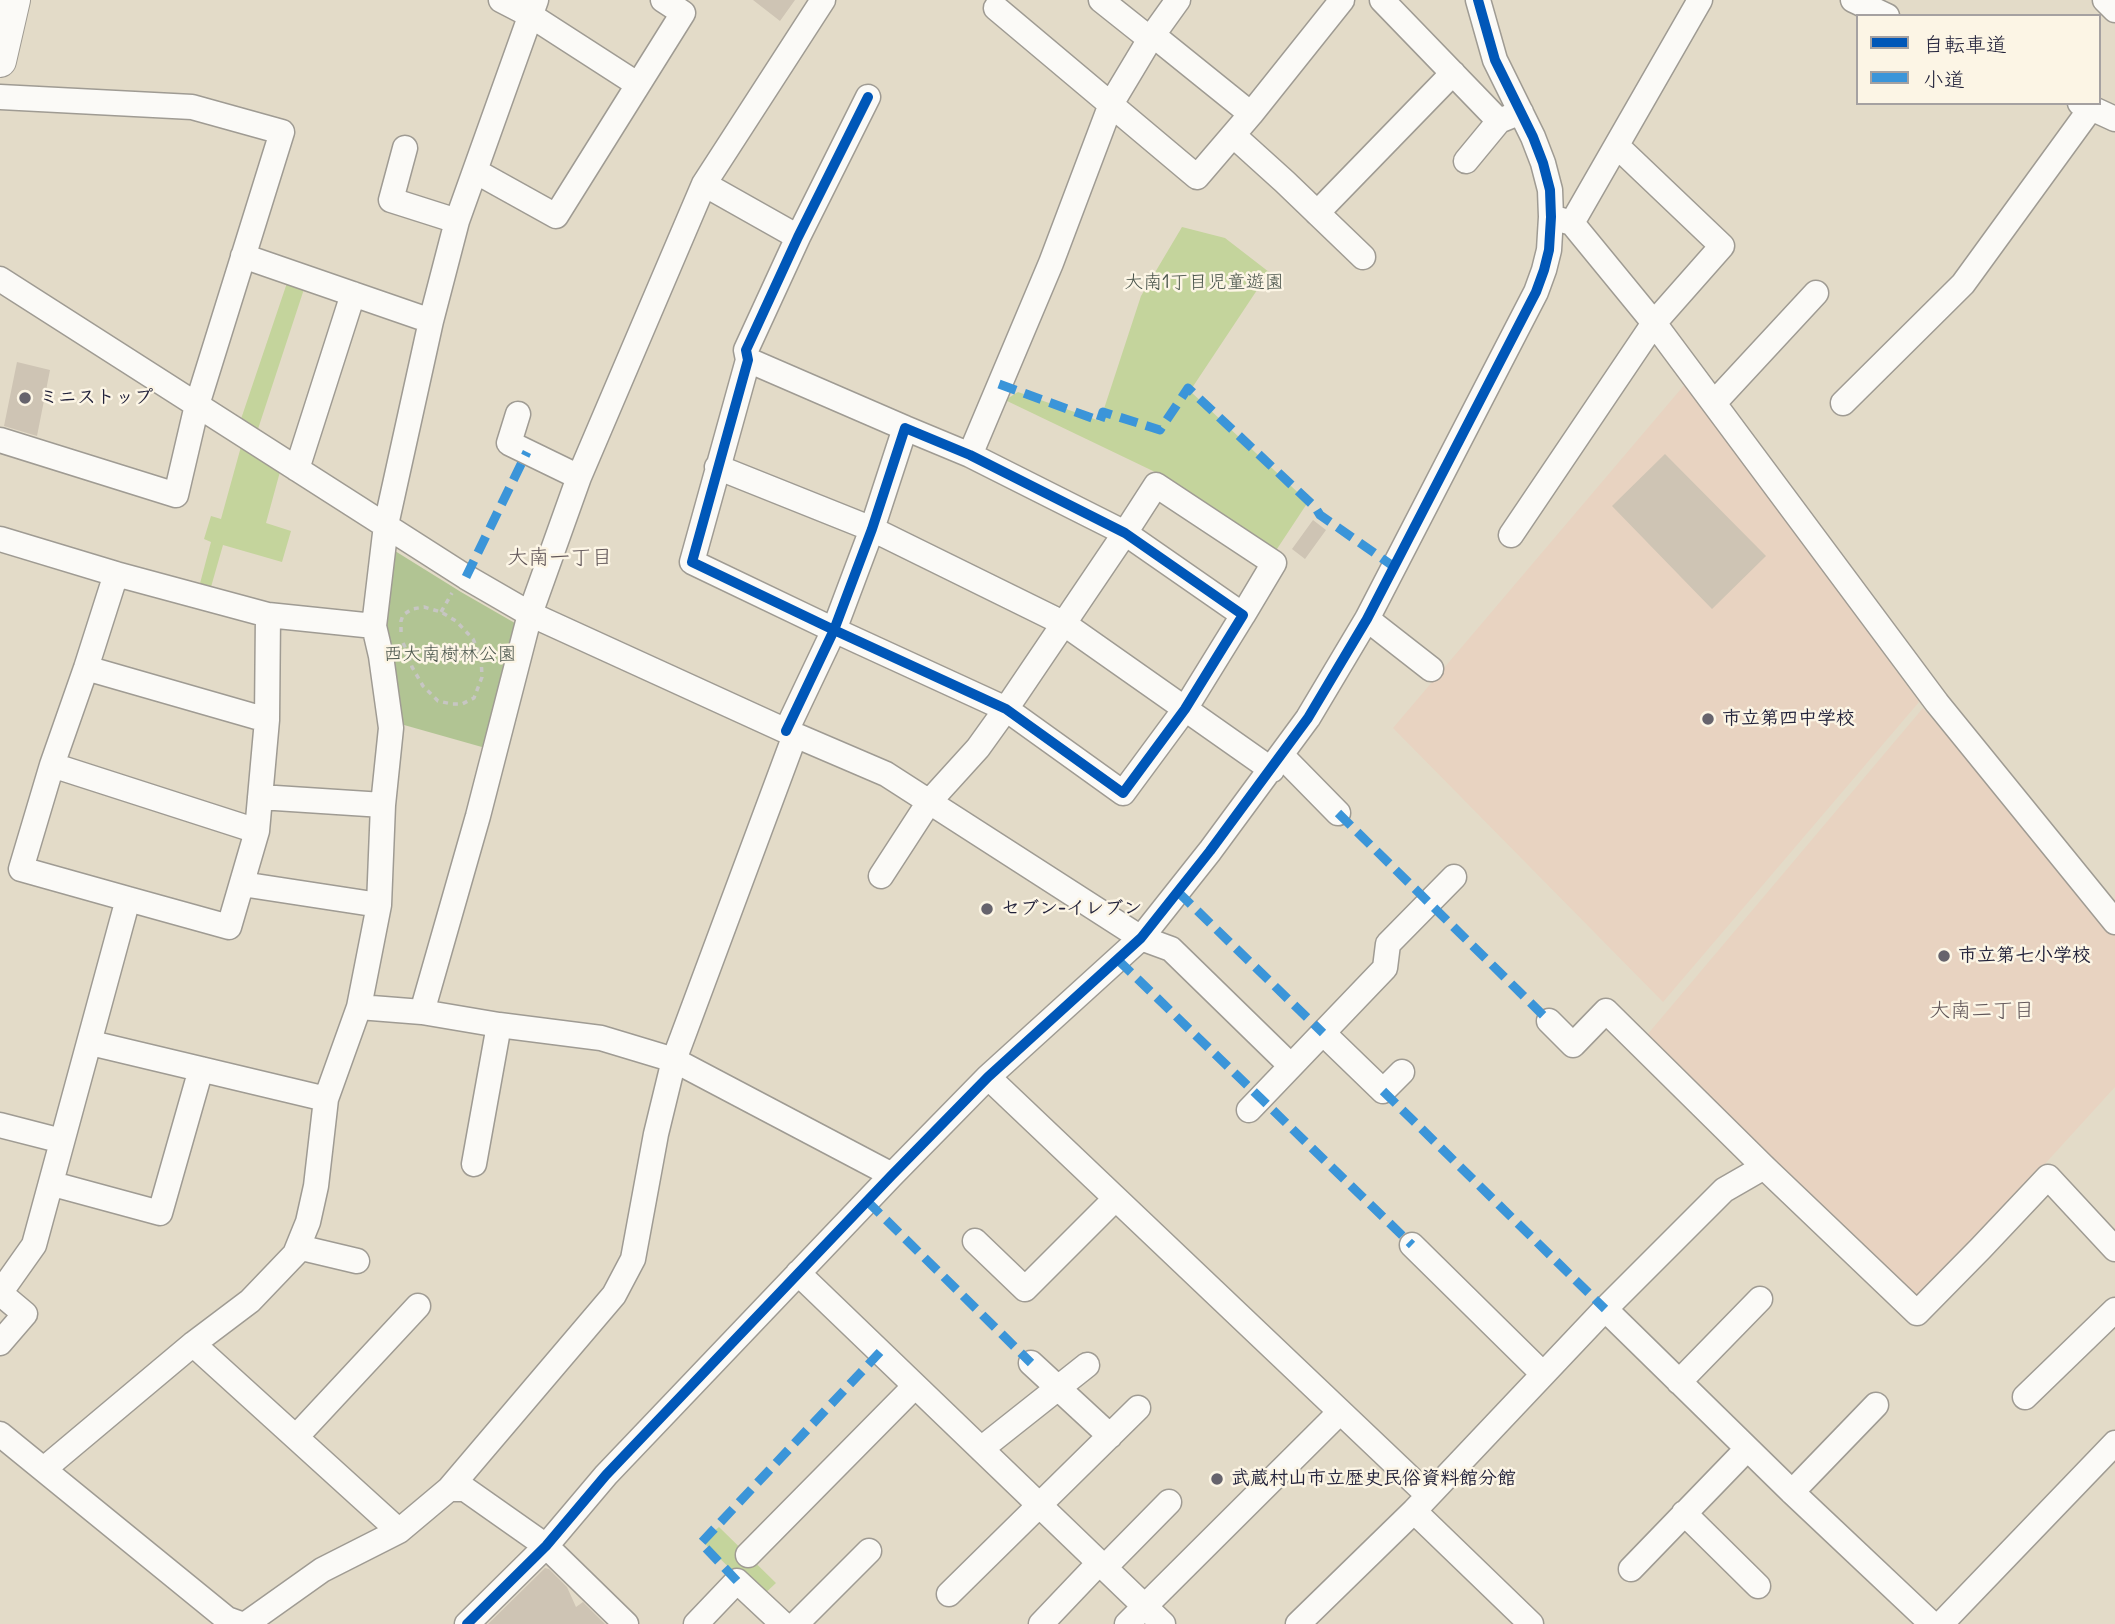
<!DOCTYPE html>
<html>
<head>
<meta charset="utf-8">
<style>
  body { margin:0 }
  #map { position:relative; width:2115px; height:1624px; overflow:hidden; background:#e3dbc8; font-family:Delius,"Klee One",sans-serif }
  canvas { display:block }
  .legend { position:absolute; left:1856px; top:14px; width:245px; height:91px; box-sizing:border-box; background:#fcf5e5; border:2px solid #a5a1a1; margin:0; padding:9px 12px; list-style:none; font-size:21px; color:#22223b }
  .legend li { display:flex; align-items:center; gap:14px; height:35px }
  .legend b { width:35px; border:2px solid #a5a1a1 }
</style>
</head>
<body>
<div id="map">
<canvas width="2115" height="1624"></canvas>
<ul class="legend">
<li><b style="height:9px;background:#0057b8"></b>自転車道</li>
<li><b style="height:9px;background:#3b95d9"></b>小道</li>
</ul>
</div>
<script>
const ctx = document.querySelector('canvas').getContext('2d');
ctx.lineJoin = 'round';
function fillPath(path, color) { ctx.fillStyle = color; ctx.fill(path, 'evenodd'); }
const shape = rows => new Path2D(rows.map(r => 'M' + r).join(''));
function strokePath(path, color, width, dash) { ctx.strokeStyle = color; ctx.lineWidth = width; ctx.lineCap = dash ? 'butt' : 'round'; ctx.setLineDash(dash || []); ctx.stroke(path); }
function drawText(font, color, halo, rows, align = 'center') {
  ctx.font = font + ' Delius,"Klee One",sans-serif'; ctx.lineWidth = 5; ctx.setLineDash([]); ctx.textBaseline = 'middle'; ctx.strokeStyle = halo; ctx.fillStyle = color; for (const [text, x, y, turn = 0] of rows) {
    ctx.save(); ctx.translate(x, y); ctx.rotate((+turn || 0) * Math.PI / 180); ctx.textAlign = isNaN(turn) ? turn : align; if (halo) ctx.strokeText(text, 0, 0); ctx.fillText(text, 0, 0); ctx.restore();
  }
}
const built = shape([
  [1686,383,1919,702,1663,1002,1393,728],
  [1923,708,2115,935,2115,1087,1920,1301,1762,1154,1647,1035]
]);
const green = shape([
  [1182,227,1225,238,1269,272,1190,391,1308,502,1275,552,1153,471,1005,400,1018,392,1100,421,1141,296],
  [289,277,306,283,258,429,241,419],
  [242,443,281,468,266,523,291,531,282,562,223,545,209,594,198,591,211,542,204,539,211,516,221,519],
  [719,1527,776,1583,760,1598,702,1541]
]);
const forest = shape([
  [387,546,461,592,520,626,489,749,397,723,384,637]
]);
const building = shape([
  [753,0,795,0,780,21],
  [17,362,50,370,37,436,4,426],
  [1665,454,1766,556,1712,609,1612,506],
  [1313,520,1326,530,1305,559,1292,549],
  [545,1568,549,1569,567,1587,576,1607,583,1602,605,1624,488,1624]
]);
const path = shape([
  [441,612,452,593],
  [401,632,401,621,403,615,412,609,424,607,441,612,456,621,473,639,481,657,482,677,474,698,462,704,452,704,438,701,423,686,412,667,408,653,404,654],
  [403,643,408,653]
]);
const minor = shape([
  [501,0,530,15,637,84],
  [1101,0,1150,39],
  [1382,0,1499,121,1521,112],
  [1853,0,1887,16],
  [2105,0,2115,10],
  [996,8,1197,177,1251,114,1153,35],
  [0,97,192,107,282,132,197,405,176,495,0,440],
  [2091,108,2115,119],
  [1251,114,1342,0],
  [1233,135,1285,182,1363,257],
  [405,148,391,200,457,221],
  [1466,161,1499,121],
  [475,171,556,216,683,13,663,0],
  [704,184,798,237],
  [1317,213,1453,73],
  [1551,217,1572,223,1654,323,1937,703,2115,922],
  [1572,223,1700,0],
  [243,256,431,321],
  [0,279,466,577,530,614,795,735,886,774,1141,938,1171,949,1291,1066],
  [748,360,905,428],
  [1714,403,1816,293],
  [1843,403,1963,284,2091,108,2080,103],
  [518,414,509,443,579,477],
  [970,455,1051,263,1111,104,1150,39,1178,0],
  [717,467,872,529,1063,623,1272,770],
  [297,469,353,294],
  [1511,535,1654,323,1722,246,1617,146],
  [0,539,116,574,268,615,374,626],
  [116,574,86,668,52,765,21,869,128,899],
  [1367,619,1431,669],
  [86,668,267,720],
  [786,731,834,630,872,529,905,428,970,455,1125,533,1243,615,1185,709,1123,793,1006,709,834,630,692,562,748,360,746,350,798,237,868,97],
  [1282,756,1338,813],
  [52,765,257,831],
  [260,797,383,805],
  [881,876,929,802,978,748,1006,709,1125,533,1156,485,1274,563,1243,615],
  [242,884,379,905],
  [359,1007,422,1012,499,1025,601,1038,674,1060,892,1175],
  [422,1012,478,816,530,614,579,477,704,184,823,0],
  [1549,1021,1573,1045,1606,1011,1764,1167,1917,1313,1980,1249,2048,1177,2115,1249],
  [1323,1033,1383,1091,1402,1072],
  [91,1043,326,1099],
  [988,1077,1428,1495],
  [1249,1110,1385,968,1388,944,1454,877],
  [0,1125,62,1141],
  [474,1164,499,1025],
  [53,1184,160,1213,201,1069],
  [975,1241,1025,1289,1115,1199],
  [1412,1245,1543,1374],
  [298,1247,357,1261],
  [798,1273,1163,1624],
  [0,1293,34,1245,128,899,229,927,257,831,267,720,268,615],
  [0,1293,25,1314,0,1343],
  [1605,1309,1792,1492,1932,1624],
  [193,1344,399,1531],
  [1031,1363,1110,1436],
  [1679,1382,1760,1299],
  [2025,1397,2115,1310],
  [0,1434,227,1619,241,1624],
  [296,1437,418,1306],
  [981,1449,1087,1365],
  [44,1469,193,1344,250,1301,295,1254,308,1222,316,1186,326,1099,359,1007,379,905,383,805,391,728,381,656,374,626,386,525,431,321,457,221,536,0],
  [449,1489,614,1295,633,1259,656,1134,674,1060,795,735],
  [1792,1492,1876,1405],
  [1414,1511,1531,1624],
  [1684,1513,1758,1586],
  [748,1555,915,1386],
  [1104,1568,1169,1502],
  [1631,1569,1747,1449],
  [949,1594,1138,1408],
  [246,1624,322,1570,399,1531,449,1489,465,1489,546,1546,626,1624],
  [467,1624,546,1546,606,1475,892,1175,988,1077,1141,938,1210,851,1308,718,1367,619,1536,292,1544,270,1549,250,1551,217,1550,190,1543,163,1533,137,1495,60,1478,0],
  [696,1624,737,1581,783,1624],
  [796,1624,869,1551],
  [1041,1624,1099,1563],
  [1127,1624,1340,1412],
  [1298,1624,1414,1511,1605,1309,1724,1190,1764,1167],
  [1941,1624,2115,1443]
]);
const major = shape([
  [0,61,14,0]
]);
const quiet = shape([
  [999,384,1100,421,1103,412,1160,430,1188,388,1315,507,1320,515,1393,566],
  [466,577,527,452],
  [1338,813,1549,1021],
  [1178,892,1323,1033],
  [1118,960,1412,1245],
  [1383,1091,1605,1309],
  [867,1201,1031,1363],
  [737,1581,701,1543,880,1352]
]);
const cycleway = shape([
  [786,731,834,630,872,529,905,428,970,455,1125,533,1243,615,1185,709,1123,793,1006,709,834,630,692,562,748,360,746,350,798,237,868,97],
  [467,1624,546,1546,606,1475,892,1175,988,1077,1141,938,1210,851,1308,718,1367,619,1536,292,1544,270,1549,250,1551,217,1550,190,1543,163,1533,137,1495,60,1478,0]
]);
const markers = [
  [25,398,7,"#66636c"],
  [1708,719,7,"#66636c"],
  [987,909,7,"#66636c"],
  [1944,956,7,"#66636c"],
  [1217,1479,7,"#66636c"]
];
const parkNames = [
  ["大南1丁目児童遊園",1204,283],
  ["西大南樹林公園",450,655]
];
const poiNames = [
  ["ミニストップ",39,398],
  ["市立第四中学校",1722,719],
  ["セブン-イレブン",1001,909],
  ["市立第七小学校",1958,956],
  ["武蔵村山市立歴史民俗資料館分館",1231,1479]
];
const neighbourhoodNames = [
  ["大南一丁目",560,558],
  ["大南二丁目",1982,1011]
];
fillPath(built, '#e8d3c1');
fillPath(green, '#c4d49c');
fillPath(forest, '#b1c493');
fillPath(building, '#cec4b4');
strokePath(minor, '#9f9b93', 27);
strokePath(major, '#9f9b93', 34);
strokePath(path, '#c7c6c3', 3.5, [5, 5]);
strokePath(minor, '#fbfaf7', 24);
strokePath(major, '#fbfaf7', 32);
strokePath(quiet, '#3b95d9', 9, [18, 9]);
strokePath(cycleway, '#0057b8', 10);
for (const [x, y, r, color] of markers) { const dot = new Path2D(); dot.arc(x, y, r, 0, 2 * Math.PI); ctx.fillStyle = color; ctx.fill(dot); strokePath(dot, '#fcf5e5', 2.5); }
drawText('19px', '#4b564d', '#fcf5e5', parkNames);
drawText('bold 19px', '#22223b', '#fcf5e5', poiNames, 'left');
drawText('21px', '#605558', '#fcf5e5', neighbourhoodNames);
</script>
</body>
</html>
